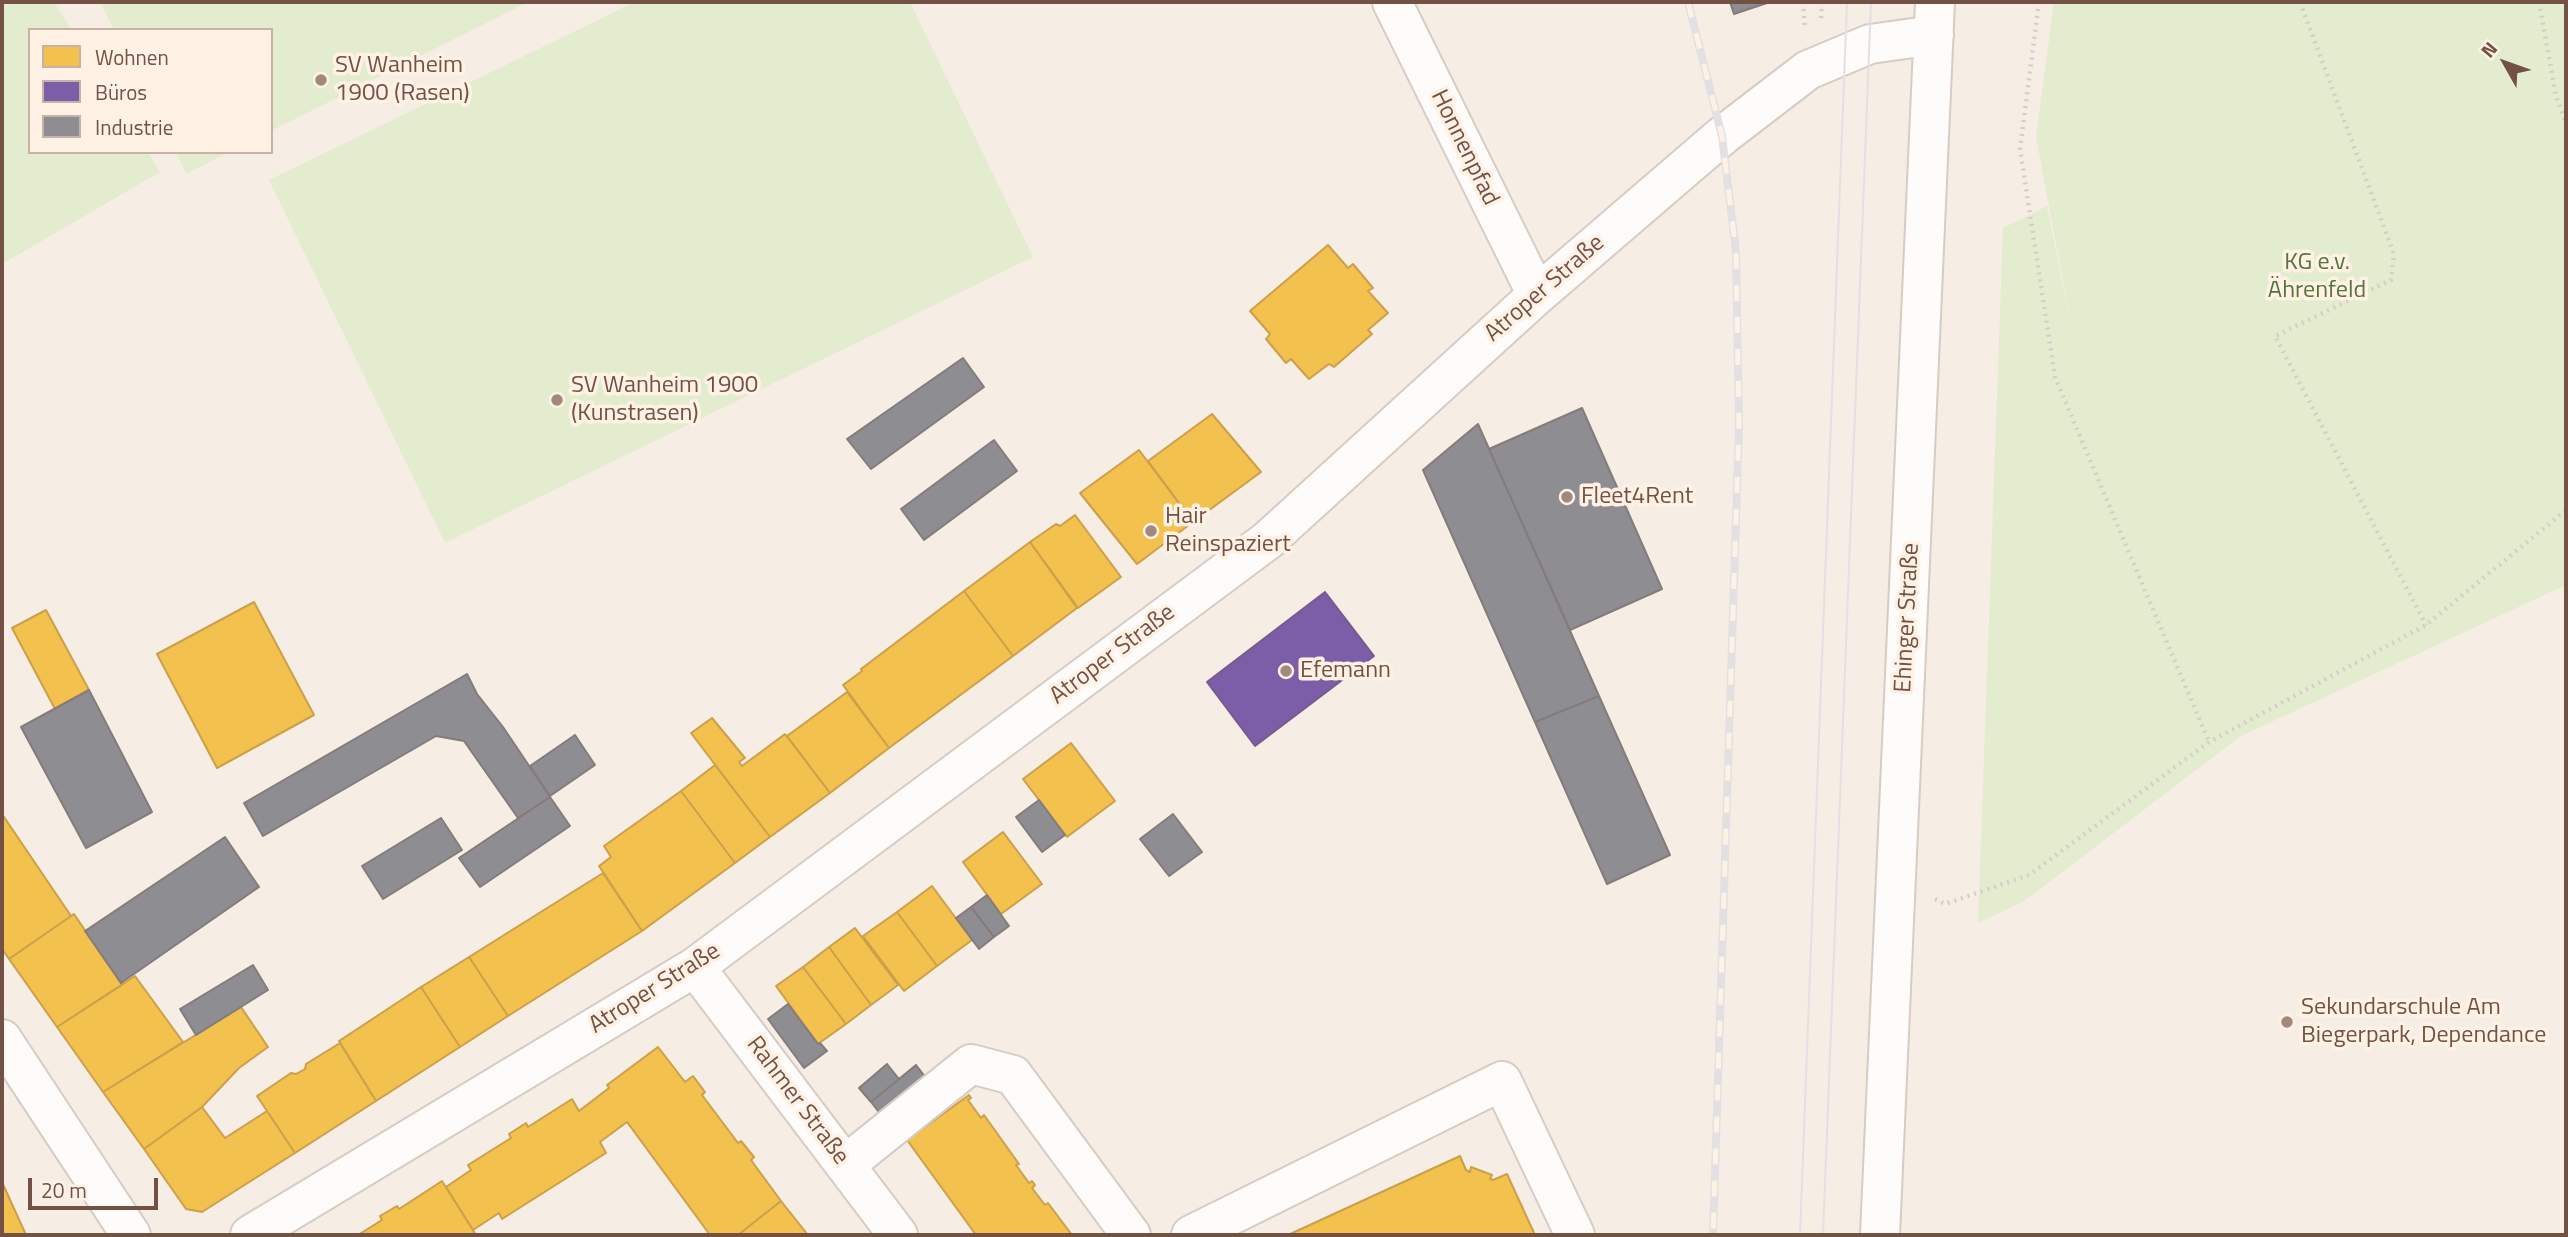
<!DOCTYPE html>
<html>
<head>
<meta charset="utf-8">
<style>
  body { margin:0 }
  #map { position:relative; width:2568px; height:1237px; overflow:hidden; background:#f6eee5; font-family:"Titillium Web",sans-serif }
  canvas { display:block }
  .frame { position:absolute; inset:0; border:4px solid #745145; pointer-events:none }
  .legend { position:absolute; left:28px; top:28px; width:245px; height:126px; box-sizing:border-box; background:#fff2e5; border:2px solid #c7b2a5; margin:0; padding:9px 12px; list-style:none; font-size:21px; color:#745145 }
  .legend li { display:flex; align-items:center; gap:14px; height:35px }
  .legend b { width:35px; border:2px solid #c7b2a5 }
  .north { position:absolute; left:2470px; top:28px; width:70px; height:70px; -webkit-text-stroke:5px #fff2e5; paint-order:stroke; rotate:310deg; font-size:19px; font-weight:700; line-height:28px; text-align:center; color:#745145 }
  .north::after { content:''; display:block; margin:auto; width:24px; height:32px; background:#745145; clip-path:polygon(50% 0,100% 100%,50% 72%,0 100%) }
  .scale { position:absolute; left:28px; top:1178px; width:130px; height:32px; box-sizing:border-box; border:4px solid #745145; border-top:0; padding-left:9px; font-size:21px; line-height:24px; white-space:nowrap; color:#745145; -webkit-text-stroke:5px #fff2e5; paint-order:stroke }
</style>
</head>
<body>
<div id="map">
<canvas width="2568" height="1237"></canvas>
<div class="frame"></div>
<ul class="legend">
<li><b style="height:19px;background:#f2c14e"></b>Wohnen</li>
<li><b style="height:19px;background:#7b5ea7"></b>Büros</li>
<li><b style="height:19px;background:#8d8d92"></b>Industrie</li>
</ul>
<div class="north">N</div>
<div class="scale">20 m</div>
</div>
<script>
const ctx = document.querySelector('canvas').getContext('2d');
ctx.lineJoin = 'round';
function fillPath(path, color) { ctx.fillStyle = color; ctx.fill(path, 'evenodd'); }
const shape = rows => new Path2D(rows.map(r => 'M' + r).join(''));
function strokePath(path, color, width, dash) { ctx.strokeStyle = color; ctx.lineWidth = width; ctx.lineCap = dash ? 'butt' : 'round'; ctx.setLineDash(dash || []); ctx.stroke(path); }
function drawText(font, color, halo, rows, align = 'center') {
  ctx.font = font + ' "Titillium Web",sans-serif'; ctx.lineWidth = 7; ctx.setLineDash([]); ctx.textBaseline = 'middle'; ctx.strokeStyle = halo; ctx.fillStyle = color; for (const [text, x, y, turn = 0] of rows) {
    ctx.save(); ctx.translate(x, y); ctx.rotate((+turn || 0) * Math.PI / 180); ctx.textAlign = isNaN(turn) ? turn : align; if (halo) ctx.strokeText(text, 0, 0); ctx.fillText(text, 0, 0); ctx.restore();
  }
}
const green = shape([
  [2,2,54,2,72,30,30,30,30,152,148,152,160,172,2,264],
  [100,2,528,2,271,131,271,30,114,30],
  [635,2,910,2,1033,257,445,543,269,180],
  [2054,2,2566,2,2566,585,2241,736,2023,902,1978,923,2003,228,2047,206,2072,330,2036,137],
  [176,152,229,152,186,174]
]);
const homes = shape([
  [1328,245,1348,268,1353,264,1373,288,1368,291,1388,313,1368,330,1372,334,1334,367,1329,364,1309,379,1291,359,1286,363,1266,339,1270,334,1250,311,1328,245],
  [1212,414,1261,472,1193,522,1148,461,1212,414],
  [1139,450,1193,522,1137,564,1080,493,1139,450],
  [1075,515,1121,577,1078,608,1030,542,1056,524,1060,526,1075,515],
  [1030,542,1077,608,1013,656,964,591,1030,542],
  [964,591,1013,656,889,748,843,685,862,671,861,669,964,591],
  [254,602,314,715,217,768,157,654,254,602],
  [46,610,89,690,55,709,12,628,46,610],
  [847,692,889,748,830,793,787,736,847,692],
  [712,718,745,758,739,762,742,766,785,734,830,793,770,837,691,733,712,718],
  [1071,743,1115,801,1067,837,1023,779,1071,743],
  [715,765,770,837,735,863,681,791,715,765],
  [681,791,735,863,642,931,599,866,611,857,604,846,681,791],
  [2,814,71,916,9,959,2,949,2,814],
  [1003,832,1042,884,1001,914,963,862,1003,832],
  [603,873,642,931,508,1016,469,957,603,873],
  [932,886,972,940,937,966,897,912,932,886],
  [897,912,937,966,904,991,863,936,897,912],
  [74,914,122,985,57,1027,9,959,74,914],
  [855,928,898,985,871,1005,829,947,855,928],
  [829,947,871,1005,846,1024,803,967,829,947],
  [469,957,508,1016,460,1047,421,987,469,957],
  [803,967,846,1024,818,1044,776,986,803,967],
  [135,976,183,1042,103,1092,57,1027,135,976],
  [421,987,460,1047,376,1101,339,1041,421,987],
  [241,1007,268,1047,239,1068,202,1107,144,1149,103,1092,241,1007],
  [340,1043,376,1101,295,1153,257,1096,291,1073,296,1074,305,1069,306,1064,340,1043],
  [658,1047,685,1082,693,1076,705,1092,702,1095,738,1143,741,1141,754,1157,751,1160,781,1201,738,1235,710,1235,627,1122,600,1142,606,1153,502,1219,499,1213,473,1230,446,1187,471,1170,468,1165,511,1138,509,1134,526,1123,528,1127,572,1099,579,1111,609,1088,607,1085,658,1047],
  [969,1095,971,1098,968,1100,981,1118,984,1115,1019,1164,1016,1165,1029,1183,1032,1181,1035,1185,1032,1188,1045,1205,1048,1203,1072,1235,976,1235,907,1140,969,1095],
  [202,1107,225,1138,267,1111,295,1153,202,1212,186,1209,144,1149,202,1107],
  [1460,1156,1466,1170,1470,1172,1471,1167,1492,1175,1490,1179,1493,1180,1507,1174,1535,1235,1288,1235,1460,1156],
  [442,1181,476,1235,358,1235,382,1220,380,1216,397,1206,399,1209,442,1181],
  [2,1182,26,1235,2,1235,2,1182],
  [781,1201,808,1235,738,1235,781,1201]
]);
const offices = shape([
  [1325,592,1374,656,1255,746,1207,682,1325,592]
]);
const industry = shape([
  [1730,2,1770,2,1734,14,1730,2],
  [963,358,984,387,871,469,847,439,963,358],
  [1582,408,1662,589,1570,630,1489,449,1582,408],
  [1478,424,1599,696,1535,722,1423,470,1478,424],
  [994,440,1017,471,924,540,901,509,994,440],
  [467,674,477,694,503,727,550,797,518,818,464,741,436,736,263,836,244,803,467,674],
  [89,690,152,812,86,848,21,727,89,690],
  [1599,696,1670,855,1607,884,1535,722,1599,696],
  [575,735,595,765,550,796,530,766,575,735],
  [550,797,570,826,480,887,459,858,550,797],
  [1039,800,1065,835,1042,852,1016,817,1039,800],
  [1173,814,1202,852,1169,876,1140,839,1173,814],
  [441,818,462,850,383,899,362,866,441,818],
  [225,837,259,887,121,983,85,931,225,837],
  [987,895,1009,926,994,937,971,907,987,895],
  [971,907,994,937,979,949,956,918,971,907],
  [253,965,268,990,196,1035,180,1009,253,965],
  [788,1004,818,1044,820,1043,827,1051,804,1068,768,1019,788,1004],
  [887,1064,899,1079,871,1102,859,1088,887,1064],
  [916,1065,927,1079,882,1116,871,1102,916,1065]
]);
const path = shape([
  [1803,2,1805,27],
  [2039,2,2020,149,2055,377,2209,742],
  [2300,2,2394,254,2391,280,2275,336,2426,625],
  [2539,2,2556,96,2566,123],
  [1821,18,1822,2],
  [1935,899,1945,904,2029,875,2209,742,2426,625,2566,510]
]);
const minor = shape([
  [1392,2,1537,295],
  [695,967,898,1235],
  [2,1039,131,1235],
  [845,1165,971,1064,1013,1075,1131,1235],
  [250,1235,695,967,1268,540,1537,295,1722,136,1808,70,1870,44,1934,35],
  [1191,1235,1502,1081,1575,1235],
  [1880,1235,1935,2]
]);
const tram = shape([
  [1800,1235,1847,2],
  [1823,1235,1871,2]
]);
const rail = shape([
  [1688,2,1722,136,1736,252,1739,425,1713,1235]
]);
const markers = [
  [321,80,7,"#a2887d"],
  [557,400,7,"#a2887d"],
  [1567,497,7,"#a2887d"],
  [1151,531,7,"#a2887d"],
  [1286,671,7,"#a2887d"],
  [2287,1022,7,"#a2887d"]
];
const poiNames = [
  ["SV Wanheim",335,66],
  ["1900 (Rasen)",335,94],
  ["SV Wanheim 1900",571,386],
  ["(Kunstrasen)",571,414],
  ["Fleet4Rent",1581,497],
  ["Hair",1165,517],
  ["Reinspaziert",1165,545],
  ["Efemann",1300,671],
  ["Sekundarschule Am",2301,1008],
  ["Biegerpark, Dependance",2301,1036]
];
const streetNames = [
  ["Honnenpfad",1464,148,64],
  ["Atroper Straße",1545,289,-41],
  ["Ehinger Straße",1908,618,-87],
  ["Atroper Straße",1113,655,-37],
  ["Atroper Straße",655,989,-32],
  ["Rahmer Straße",797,1101,53]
];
const parkNames = [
  ["KG e.v.",2317,263],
  ["Ährenfeld",2317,291]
];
fillPath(green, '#e3ecce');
fillPath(homes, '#f2c14e');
strokePath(homes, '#cc9f4b', 2);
fillPath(offices, '#7b5ea7');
strokePath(offices, '#795a8a', 2);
fillPath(industry, '#8d8d92');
strokePath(industry, '#867b7b', 2);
strokePath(minor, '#d7cbc3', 42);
strokePath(path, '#d7ccc8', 4.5, [2, 5]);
strokePath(minor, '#fefcfb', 38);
strokePath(tram, '#e3e0e3', 2);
strokePath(rail, '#e3e0e3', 8);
strokePath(rail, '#fff2e5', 5, [16]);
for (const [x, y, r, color] of markers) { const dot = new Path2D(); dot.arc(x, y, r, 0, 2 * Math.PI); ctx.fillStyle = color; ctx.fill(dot); strokePath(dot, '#fff2e5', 2.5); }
drawText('24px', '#745145', '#fff2e5', poiNames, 'left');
drawText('24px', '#745145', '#fff2e5', streetNames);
drawText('24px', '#51753a', '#fff2e5', parkNames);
</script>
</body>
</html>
